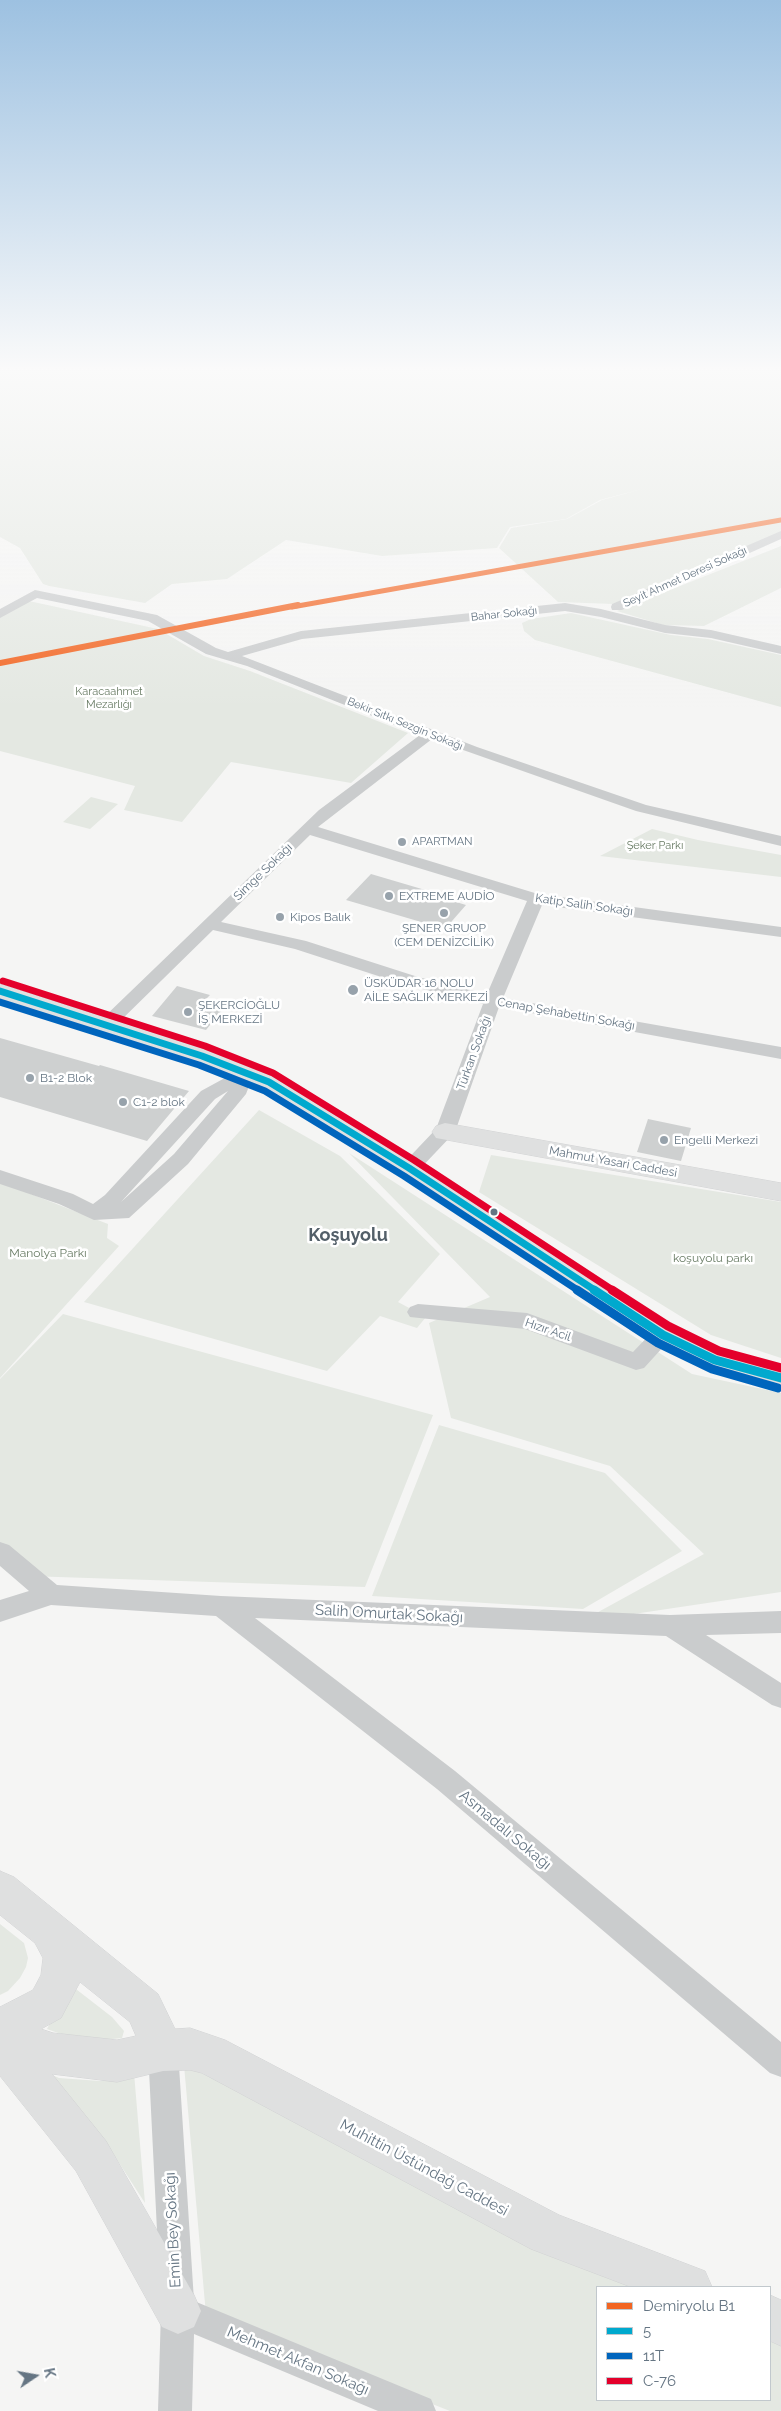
<!DOCTYPE html>
<html>
<head>
<meta charset="utf-8">
<style>
  body { margin:0 }
  #map { position:relative; width:781px; height:2411px; overflow:hidden; background:#f5f5f4; font-family:Raleway,sans-serif }
  canvas { display:block }
  .legend { position:absolute; left:596px; top:2286px; width:175px; height:115px; box-sizing:border-box; background:#fff; border:1px solid #c1c8cd; margin:0; padding:6px 9px; list-style:none; font-size:15px; color:#657583 }
  .legend li { display:flex; align-items:center; gap:10px; height:25px }
  .legend b { width:25px; border:1px solid #c1c8cd }
  .north { position:absolute; left:10px; top:2351px; width:50px; height:50px; -webkit-text-stroke:4px #fff; paint-order:stroke; rotate:78deg; font-size:14px; font-weight:700; line-height:20px; text-align:center; color:#657583 }
  .north::after { content:''; display:block; margin:auto; width:18px; height:22px; background:#657583; clip-path:polygon(50% 0,100% 100%,50% 72%,0 100%) }
</style>
</head>
<body>
<div id="map">
<canvas width="781" height="2411"></canvas>
<ul class="legend">
<li><b style="height:6px;background:#f26522"></b>Demiryolu B1</li>
<li><b style="height:6px;background:#00a9ce"></b>5</li>
<li><b style="height:6px;background:#0065bd"></b>11T</li>
<li><b style="height:6px;background:#e4002b"></b>C-76</li>
</ul>
<div class="north">K</div>
</div>
<script>
const ctx = document.querySelector('canvas').getContext('2d');
ctx.lineJoin = 'round';
function fillPath(path, color) { ctx.fillStyle = color; ctx.fill(path, 'evenodd'); }
const shape = rows => new Path2D(rows.map(r => 'M' + r).join(''));
function strokePath(path, color, width, dash) { ctx.strokeStyle = color; ctx.lineWidth = width; ctx.lineCap = dash ? 'butt' : 'round'; ctx.setLineDash(dash || []); ctx.stroke(path); }
function drawText(font, color, halo, rows, align = 'center') {
  ctx.font = font + ' Raleway,sans-serif'; ctx.lineWidth = 5; ctx.setLineDash([]); ctx.textBaseline = 'middle'; ctx.strokeStyle = halo; ctx.fillStyle = color; for (const [text, x, y, turn = 0] of rows) {
    ctx.save(); ctx.translate(x, y); ctx.rotate((+turn || 0) * Math.PI / 180); ctx.textAlign = isNaN(turn) ? turn : align; if (halo) ctx.strokeText(text, 0, 0); ctx.fillText(text, 0, 0); ctx.restore();
  }
}
const green = shape([
  [0,371,781,371,781,532,613,604,558,602,499,548,511,528,567,519,602,500,642,489,600,500,566,519,510,527,497,548,382,556,286,540,227,579,172,584,145,603,49,586,43,584,20,548,0,537],
  [781,546,781,588,704,626,663,625,617,611],
  [29,601,158,629,204,656,250,671,408,733,351,783,231,762,182,822,124,810,135,786,0,751,0,617],
  [571,613,671,635,708,639,781,655,781,707,535,640,524,631,522,623,531,619],
  [91,797,118,804,90,829,63,822],
  [652,829,698,840,781,855,781,877,600,856],
  [259,1110,340,1156,440,1254,398,1302,426,1317,417,1328,380,1316,327,1371,84,1302],
  [349,1153,692,1374,781,1393,781,1592,580,1622,704,1554,610,1466,451,1418,429,1323,490,1297],
  [491,1155,781,1202,781,1358,711,1335,479,1192],
  [0,1182,108,1224,107,1238,119,1246,0,1378],
  [63,1314,433,1415,365,1587,27,1576,0,1559,0,1379],
  [439,1425,605,1473,682,1551,583,1609,372,1596],
  [0,1924,24,1943,28,1958,26,1967,20,1978,8,1991,0,1995],
  [72,1986,112,2017,124,2031,122,2038,103,2040,61,2034,47,2029,61,2001],
  [184,2065,557,2234,685,2287,597,2287,597,2400,770,2400,770,2323,781,2327,781,2411,450,2411,206,2315],
  [33,2067,59,2078,100,2081,134,2073,145,2203,108,2146]
]);
const building = shape([
  [371,874,432,892,430,894,466,905,445,929,346,900],
  [177,986,210,995,203,1002,224,1008,206,1030,152,1016],
  [0,1038,99,1066,100,1065,189,1091,147,1141,0,1097],
  [648,1119,691,1128,681,1161,637,1152]
]);
const street = shape([
  [781,531,781,539,622,610,612,610,611,607,612,604,781,531],
  [35,590,157,615,216,648,228,652,301,631,565,603,601,609,665,625,711,630,781,646,781,654,711,638,665,633,601,617,565,611,302,639,242,656,477,747,646,805,781,836,781,846,636,811,432,739,318,827,538,894,781,927,781,937,542,905,503,998,781,1047,781,1059,499,1007,455,1132,416,1173,409,1175,402,1173,399,1168,436,1129,483,1004,406,985,295,949,213,930,113,1028,101,1028,98,1024,101,1020,319,810,420,735,247,666,206,654,148,621,37,598,0,618,0,609,35,590],
  [310,835,527,901,487,994,418,977,306,941,221,922,310,835],
  [245,1067,252,1069,254,1073,246,1094,188,1164,129,1218,94,1220,59,1204,0,1184,0,1170,73,1194,93,1204,105,1195,201,1091,245,1067],
  [228,1091,174,1154,121,1202,215,1099,228,1091],
  [418,1304,527,1313,633,1352,655,1329,663,1327,671,1329,674,1335,644,1368,636,1370,525,1329,410,1317,407,1312,410,1307,418,1304],
  [0,1542,9,1545,57,1585,221,1596,670,1615,781,1611,781,1633,706,1635,781,1683,781,1708,772,1705,666,1636,255,1618,455,1771,781,2042,781,2077,770,2073,437,1789,216,1616,51,1605,0,1622,0,1600,29,1591,0,1566,0,1542],
  [163,2035,174,2039,178,2050,194,2301,431,2399,436,2411,378,2411,194,2334,192,2411,158,2411,161,2311,148,2050,152,2039,163,2035]
]);
const secondary = shape([
  [0,984,211,1051,278,1076,419,1162,673,1327,724,1351,781,1367,781,1389,704,1368,653,1343,399,1174,260,1088,193,1061,0,999,0,984],
  [445,1123,781,1183,781,1201,436,1138,432,1132,436,1126,445,1123],
  [0,1871,14,1877,158,1994,175,2029,190,2028,225,2040,559,2215,705,2271,712,2287,631,2287,531,2249,202,2073,190,2070,163,2071,117,2082,52,2074,106,2141,194,2295,201,2311,194,2327,178,2334,162,2327,76,2171,0,2076,0,2007,33,1990,41,1975,43,1958,35,1943,0,1915,0,1871],
  [80,1982,130,2022,136,2036,117,2040,53,2033,41,2029,61,2018,80,1982],
  [770,2295,781,2300,781,2346,770,2341,770,2295]
]);
const bus1Far1 = shape([
  [0,991,202,1056,269,1082,409,1168,596,1291]
]);
const bus1 = shape([
  [594,1290,663,1335,715,1360,781,1378]
]);
const bus2Far1 = shape([
  [0,1002,199,1065,265,1091,404,1176,579,1291]
]);
const bus2 = shape([
  [577,1290,658,1343,712,1369,778,1388]
]);
const bus3Far1 = shape([
  [3,981,205,1046,273,1073,414,1160,614,1291]
]);
const bus3 = shape([
  [612,1290,668,1326,719,1351,781,1368]
]);
const rail1Far1 = shape([
  [292,607,781,520]
]);
const rail1 = shape([
  [0,663,298,605]
]);
const markers = [
  [402,842,5,"#97a2ab"],
  [389,896,5,"#97a2ab"],
  [444,913,5,"#97a2ab"],
  [280,917,5,"#97a2ab"],
  [353,990,6,"#97a2ab"],
  [188,1012,5,"#97a2ab"],
  [30,1078,5,"#97a2ab"],
  [123,1102,5,"#97a2ab"],
  [664,1140,5,"#97a2ab"],
  [494,1212,4.5,"#657583"]
];
const farStreetnames = [
  ["Seyit Ahmet Deresi Sokağı",685,577,-24],
  ["Bahar Sokağı",504,614,-6],
  ["Bekir Sıtkı Sezgin Sokağı",405,724,22]
];
const farParknames = [
  ["Karacaahmet",109,692],
  ["Mezarlığı",109,705],
  ["Şeker Parkı",655,846]
];
const farPoinames = [
  ["APARTMAN",412,842]
];
const streetNames = [
  ["Simge Sokağı",263,872,-44],
  ["Katip Salih Sokağı",584,905,8],
  ["Cenap Şehabettin Sokağı",566,1014,10],
  ["Türkan Sokağı",474,1053,-70],
  ["Mahmut Yasari Caddesi",613,1162,10],
  ["Hızır Acil",548,1330,19]
];
const poiNames = [
  ["EXTREME AUDİO",399,896],
  ["Kipos Balık",290,917],
  ["ŞENER GRUOP",444,928,"center"],
  ["(CEM DENİZCİLİK)",444,942,"center"],
  ["ÜSKÜDAR 16 NOLU",364,983],
  ["AİLE SAĞLIK MERKEZİ",364,997],
  ["ŞEKERCİOĞLU",198,1005],
  ["İŞ MERKEZİ",198,1019],
  ["B1-2 Blok",40,1078],
  ["C1-2 blok",133,1102],
  ["Engelli Merkezi",674,1140]
];
const parkNames = [
  ["Manolya Parkı",48,1253],
  ["koşuyolu parkı",713,1258]
];
const nearStreetnames = [
  ["Salih Omurtak Sokağı",389,1614,3],
  ["Asmadalı Sokağı",505,1830,40],
  ["Muhittin Üstündağ Caddesi",424,2168,28],
  ["Emin Bey Sokağı",173,2230,-93],
  ["Mehmet Akfan Sokağı",298,2361,23]
];
const districtNames = [
  ["Koşuyolu",348,1236]
];
fillPath(green, '#e4e8e2');
fillPath(building, '#ced0d0');
strokePath(secondary, '#d2d3d4', 1);
fillPath(street, '#cacccd');
fillPath(secondary, '#dfe0e0');
strokePath(bus1Far1, '#00a9ce', 7);
strokePath(bus1, '#00a9ce', 9);
strokePath(bus2Far1, '#0065bd', 7);
strokePath(bus2, '#0065bd', 9);
strokePath(bus3Far1, '#e4002b', 7);
strokePath(bus3, '#e4002b', 9);
strokePath(rail1Far1, '#f26522', 5);
strokePath(rail1, '#f26522', 6);
const sky = ctx.createLinearGradient(0, 0, 0, 709);
sky.addColorStop(0, '#9dc1e1');
sky.addColorStop(0.52, '#fafafa');
sky.addColorStop(1, '#fafafa00');
ctx.fillStyle = sky;
ctx.fillRect(0, 0, 781, 709);
for (const [x, y, r, color] of markers) { const dot = new Path2D(); dot.arc(x, y, r, 0, 2 * Math.PI); ctx.fillStyle = color; ctx.fill(dot); strokePath(dot, '#fff', 2); }
drawText('11px', '#657583', '#fff', farStreetnames);
drawText('11px', '#687b64', '#fff', farParknames);
drawText('11px', '#657583', '#fff', farPoinames, 'left');
drawText('12px', '#657583', '#fff', streetNames);
drawText('12px', '#657583', '#fff', poiNames, 'left');
drawText('12px', '#687b64', '#fff', parkNames);
drawText('15px', '#657583', '#fff', nearStreetnames);
drawText('bold 18px', '#535f69', '#fff', districtNames);
</script>
</body>
</html>
